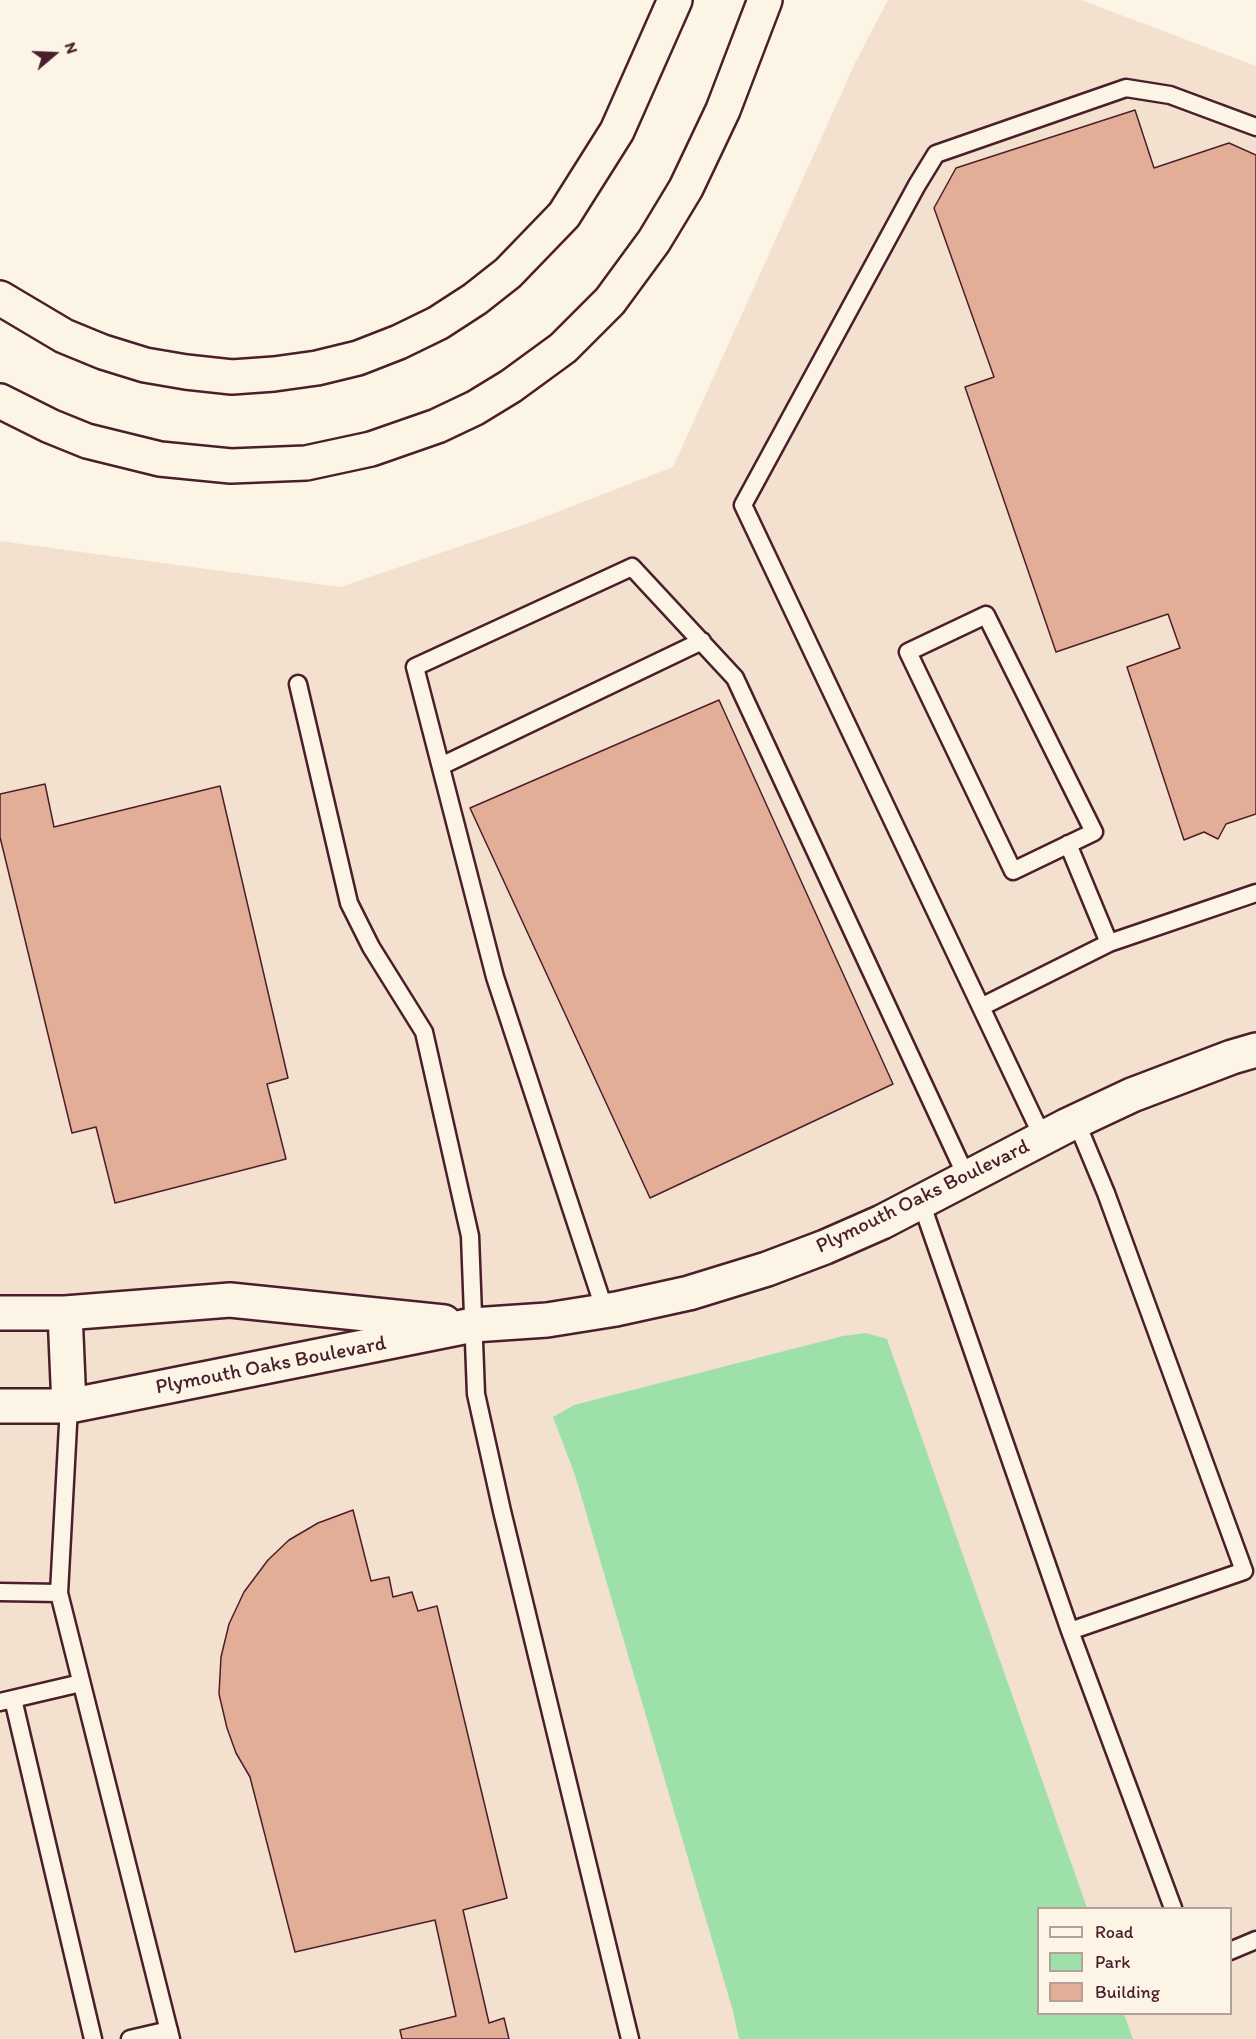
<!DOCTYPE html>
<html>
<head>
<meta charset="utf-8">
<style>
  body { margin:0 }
  #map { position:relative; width:1256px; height:2039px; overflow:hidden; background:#fcf5e5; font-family:Itim,sans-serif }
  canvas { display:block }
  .legend { position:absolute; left:1037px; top:1907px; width:195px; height:108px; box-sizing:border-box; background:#fcf5e5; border:2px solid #b59f9b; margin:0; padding:8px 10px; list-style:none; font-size:18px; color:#4a1f2b }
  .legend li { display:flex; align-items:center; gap:12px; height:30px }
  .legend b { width:30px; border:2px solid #b59f9b }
  .north { position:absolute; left:24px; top:24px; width:60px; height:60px; -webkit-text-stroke:4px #fcf5e5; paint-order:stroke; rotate:71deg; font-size:16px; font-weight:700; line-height:24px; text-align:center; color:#4a1f2b }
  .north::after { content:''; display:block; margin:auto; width:21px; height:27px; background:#4a1f2b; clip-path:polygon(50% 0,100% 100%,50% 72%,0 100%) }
</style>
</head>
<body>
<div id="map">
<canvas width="1256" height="2039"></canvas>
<ul class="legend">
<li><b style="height:8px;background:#fcf5e5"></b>Road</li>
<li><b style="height:16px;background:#9ee0aa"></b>Park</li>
<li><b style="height:16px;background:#e3ae98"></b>Building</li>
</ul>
<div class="north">N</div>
</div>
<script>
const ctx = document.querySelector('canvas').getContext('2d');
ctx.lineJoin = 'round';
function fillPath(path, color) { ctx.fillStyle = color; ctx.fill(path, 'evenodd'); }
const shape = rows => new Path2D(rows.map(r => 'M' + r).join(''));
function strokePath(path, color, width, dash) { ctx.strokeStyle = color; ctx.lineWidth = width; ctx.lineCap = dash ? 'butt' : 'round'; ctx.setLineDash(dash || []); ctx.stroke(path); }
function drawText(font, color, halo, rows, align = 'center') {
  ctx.font = font + ' Itim,sans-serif'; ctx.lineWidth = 6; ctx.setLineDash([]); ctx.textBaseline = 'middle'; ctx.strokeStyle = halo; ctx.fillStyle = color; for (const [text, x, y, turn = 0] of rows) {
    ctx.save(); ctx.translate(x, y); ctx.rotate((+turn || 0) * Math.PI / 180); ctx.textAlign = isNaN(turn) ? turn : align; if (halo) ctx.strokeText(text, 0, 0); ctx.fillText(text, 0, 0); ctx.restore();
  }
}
const built = shape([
  [888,0,1081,0,1256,66,1256,2039,0,2039,0,541,340,587,526,524,673,467,855,63],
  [1038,1908,1230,1908,1230,2014,1038,2014]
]);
const green = shape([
  [866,1333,887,1339,1087,1908,1038,1908,1038,2014,1124,2014,1133,2039,739,2039,733,2011,575,1475,553,1417,574,1405,843,1336]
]);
const building = shape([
  [1135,110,1154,168,1229,143,1256,155,1256,814,1226,824,1218,839,1204,832,1184,840,1127,667,1180,648,1168,614,1056,652,965,387,994,377,934,208,956,168,1135,110],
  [719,700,893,1084,650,1198,470,808,719,700],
  [45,784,54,827,220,786,288,1078,267,1084,286,1159,115,1203,96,1127,72,1133,0,837,0,794,45,784],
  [353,1510,371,1581,389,1577,393,1597,412,1592,418,1611,437,1606,507,1898,463,1910,489,2023,504,2018,509,2039,402,2039,400,2030,456,2016,435,1920,295,1952,250,1777,236,1753,227,1728,219,1694,221,1657,229,1624,244,1592,268,1560,289,1540,318,1523,353,1510]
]);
const lane = shape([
  [986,615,1094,832,1013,871,908,652,986,615],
  [298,684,349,903,371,947,424,1032,470,1236,476,1394,502,1511,630,2039],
  [441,766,702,641],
  [1068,844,1109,943],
  [981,1007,1109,943,1256,893],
  [1043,1138,743,505,917,185,936,154,1126,88,1170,95,1256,127],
  [921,1202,1070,1631,1173,1908],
  [605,1311,495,977,415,667,632,567,735,678,967,1178],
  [0,1592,59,1593,69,1406],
  [59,1593,171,2039],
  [1070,1631,1244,1571,1106,1193,1076,1121],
  [13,1699,93,2039],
  [0,1702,81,1683],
  [1230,1951,1256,1940],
  [130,2039,169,2030]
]);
const street = shape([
  [0,1313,65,1313,230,1300,444,1322],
  [65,1313,69,1406],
  [0,1406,69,1406,473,1325,547,1320,616,1309,689,1293,767,1269,825,1247,882,1222,1066,1126,1132,1095,1232,1057,1256,1050]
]);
const highway = shape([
  [0,298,64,336,103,352,145,365,186,372,232,377,274,374,317,368,358,358,399,342,438,323,475,299,508,273,564,215,617,131,675,0],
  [0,401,50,426,87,441,160,459,231,466,306,463,371,449,437,426,475,408,511,386,563,348,610,301,654,241,686,188,723,110,765,0]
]);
const streetNames = [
  ["Plymouth Oaks Boulevard",923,1197,-26],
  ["Plymouth Oaks Boulevard",271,1366,-11]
];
fillPath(built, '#f4e0ce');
fillPath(green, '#9ee0aa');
fillPath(building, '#e3ae98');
strokePath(building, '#4a1f2b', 1.5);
strokePath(lane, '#4a1f2b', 21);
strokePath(street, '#4a1f2b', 38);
strokePath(highway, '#4a1f2b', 38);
strokePath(lane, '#fcf5e5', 16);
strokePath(street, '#fcf5e5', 33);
strokePath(highway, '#fcf5e5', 33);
drawText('21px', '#4a1f2b', '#fcf5e5', streetNames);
</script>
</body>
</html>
